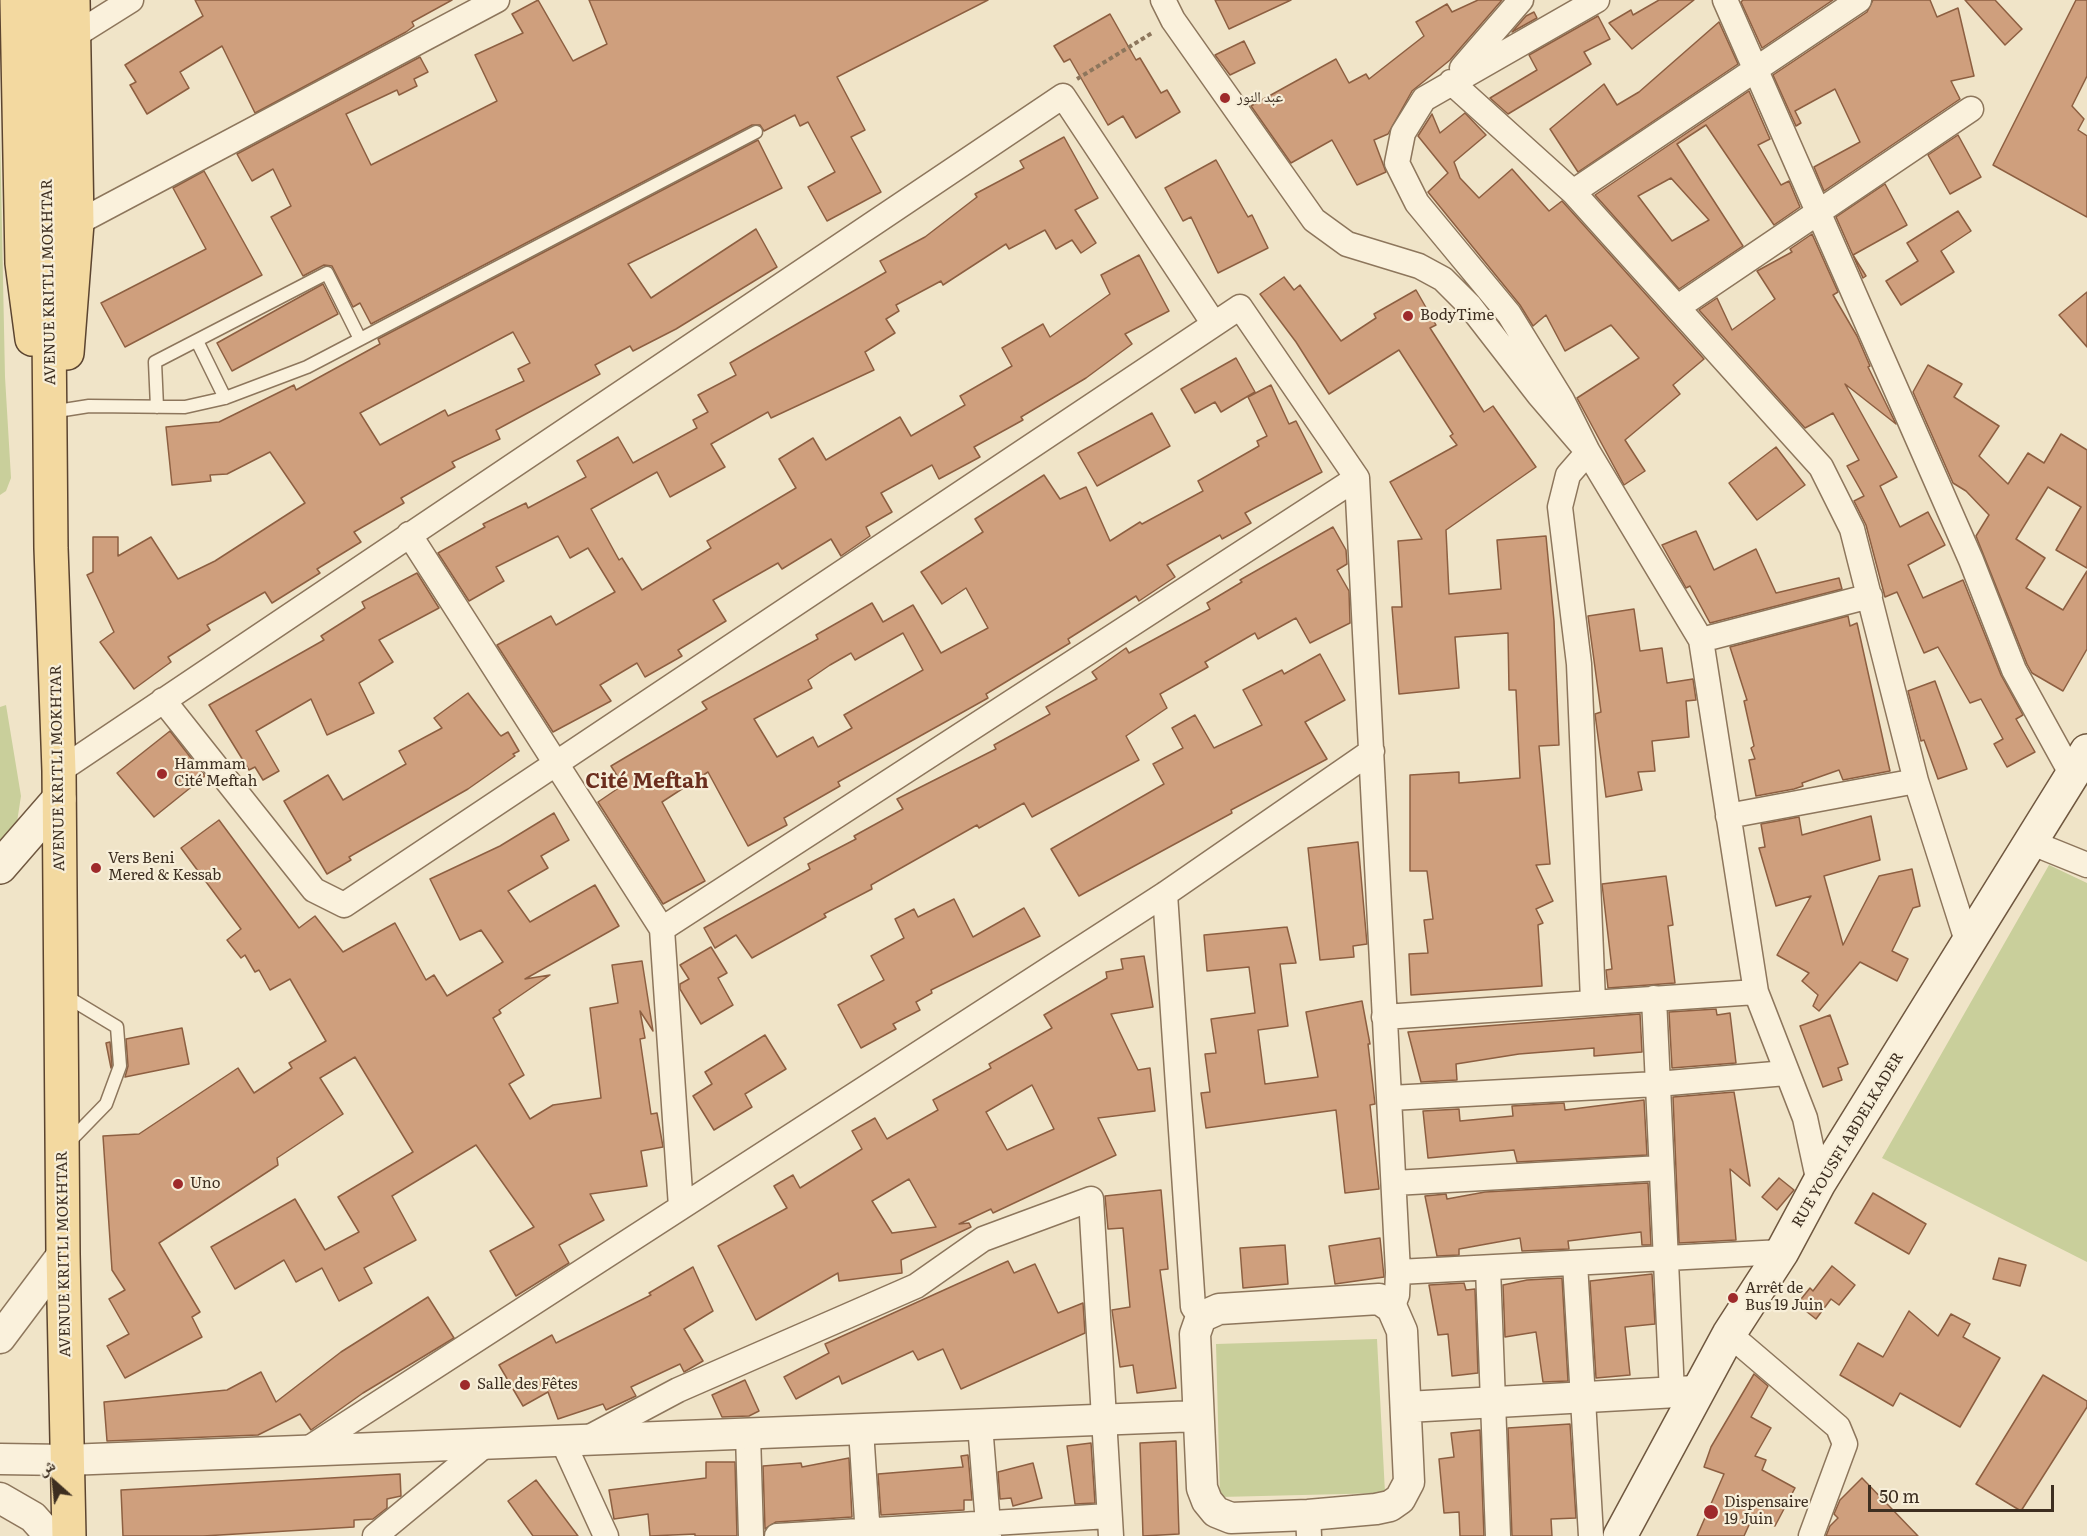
<!DOCTYPE html>
<html>
<head>
<meta charset="utf-8">
<style>
  body { margin:0 }
  #map { position:relative; width:2087px; height:1536px; overflow:hidden; background:#f0e4c8; font-family:Literata,"Noto Naskh Arabic",serif }
  canvas { display:block }
  .north { position:absolute; left:24px; top:1452px; width:60px; height:60px; -webkit-text-stroke:4px #f7eed8; paint-order:stroke; rotate:333deg; font-size:16px; font-weight:700; line-height:24px; text-align:center; color:#3d2e20 }
  .north::after { content:''; display:block; margin:auto; width:21px; height:27px; background:#3d2e20; clip-path:polygon(50% 0,100% 100%,50% 72%,0 100%) }
  .scale { position:absolute; left:1868px; top:1485px; width:186px; height:27px; box-sizing:border-box; border:3px solid #3d2e20; border-top:0; padding-left:8px; font-size:18px; line-height:21px; white-space:nowrap; color:#3d2e20; -webkit-text-stroke:4px #f7eed8; paint-order:stroke }
</style>
</head>
<body>
<div id="map">
<canvas width="2087" height="1536"></canvas>
<div class="north">ش</div>
<div class="scale">50 m</div>
</div>
<script>
const ctx = document.querySelector('canvas').getContext('2d');
ctx.lineJoin = 'round';
function fillPath(path, color) { ctx.fillStyle = color; ctx.fill(path, 'evenodd'); }
const shape = rows => new Path2D(rows.map(r => 'M' + r).join(''));
function strokePath(path, color, width, dash) { ctx.strokeStyle = color; ctx.lineWidth = width; ctx.lineCap = dash ? 'butt' : 'round'; ctx.setLineDash(dash || []); ctx.stroke(path); }
function drawText(font, color, halo, rows, align = 'center') {
  ctx.font = font + ' Literata,"Noto Naskh Arabic",serif'; ctx.lineWidth = 4.5; ctx.setLineDash([]); ctx.textBaseline = 'middle'; ctx.strokeStyle = halo; ctx.fillStyle = color; for (const [text, x, y, turn = 0] of rows) {
    ctx.save(); ctx.translate(x, y); ctx.rotate((+turn || 0) * Math.PI / 180); ctx.textAlign = isNaN(turn) ? turn : align; if (halo) ctx.strokeText(text, 0, 0); ctx.fillText(text, 0, 0); ctx.restore();
  }
}
const green = shape([
  [0,131,5,377,11,478,6,491,0,495],
  [6,705,21,796,17,822,0,846,0,707],
  [2049,865,2087,883,2087,1262,1882,1158],
  [1377,1339,1385,1493,1220,1497,1216,1344]
]);
const building = shape([
  [195,0,452,0,412,22,414,26,406,32,255,113,222,46,180,72,189,88,147,114,130,85,136,82,125,65,203,16,195,0],
  [538,0,573,61,607,44,589,0,988,0,837,77,865,130,851,137,881,192,827,221,808,187,835,172,808,122,800,126,795,115,764,131,760,125,752,125,371,324,360,303,353,307,332,266,324,265,303,276,271,217,291,206,273,169,252,181,237,154,420,57,428,72,414,79,417,86,399,95,397,90,346,114,371,165,497,101,475,55,523,33,512,14,538,0],
  [1215,0,1291,0,1229,29,1215,0],
  [1478,0,1502,0,1450,60,1412,91,1388,134,1374,140,1386,172,1357,185,1332,140,1291,163,1251,106,1336,59,1349,83,1366,74,1369,79,1424,36,1416,22,1447,4,1452,12,1478,0],
  [1659,0,1694,0,1632,49,1609,23,1631,10,1633,15,1659,0],
  [1743,0,1833,0,1762,48,1741,2,1743,0],
  [1873,0,1930,0,1937,17,1958,8,1974,76,1951,81,1960,99,1824,191,1814,167,1860,142,1835,89,1795,111,1801,123,1796,126,1773,75,1867,12,1873,0],
  [1965,0,1995,0,2022,29,2005,45,1965,0],
  [2076,0,2087,0,2087,76,2072,106,2084,119,2078,130,2087,136,2087,217,1993,165,2076,0],
  [1534,12,1537,18,1512,32,1526,16,1534,12],
  [1110,14,1136,60,1140,58,1161,93,1167,90,1180,112,1136,138,1123,116,1108,125,1070,59,1064,62,1054,46,1110,14],
  [1598,16,1610,39,1584,52,1591,64,1508,114,1490,98,1537,70,1529,55,1598,16],
  [1719,22,1738,64,1578,172,1550,129,1604,84,1617,105,1639,92,1719,22],
  [1244,41,1255,63,1230,75,1215,55,1244,41],
  [1749,91,1770,139,1758,145,1781,185,1789,181,1800,207,1774,225,1706,125,1677,144,1743,246,1679,289,1595,195,1749,91],
  [1671,178,1709,220,1672,241,1638,196,1671,178],
  [1465,113,1486,135,1454,162,1460,178,1479,198,1512,169,1549,211,1562,201,1704,359,1673,385,1680,394,1625,440,1645,471,1624,485,1577,398,1639,358,1611,325,1565,351,1546,315,1533,326,1520,305,1428,192,1448,173,1418,136,1432,114,1440,133,1465,113],
  [1958,135,1981,177,1950,194,1928,155,1958,135],
  [1064,137,1098,198,1075,210,1096,243,1081,253,1072,240,1056,249,1045,230,1009,249,1006,244,943,285,941,281,896,305,899,311,886,319,895,333,865,352,874,370,771,418,768,412,711,444,725,467,670,497,657,472,591,509,619,560,622,558,642,590,711,548,707,541,796,488,779,459,813,438,826,460,900,417,911,436,965,405,960,396,1012,366,1002,348,1043,324,1050,337,1110,294,1101,275,1139,255,1169,311,1125,334,1132,344,1086,378,1021,417,1023,420,974,447,980,457,939,479,932,465,881,493,892,512,866,527,870,536,841,556,831,539,782,569,778,563,713,600,726,621,678,650,682,656,645,677,637,663,600,685,611,701,553,732,497,645,551,616,556,625,615,592,588,548,570,558,558,536,496,567,504,581,469,601,438,553,485,527,483,524,526,503,528,508,586,477,577,461,618,437,633,463,697,428,693,420,708,412,698,395,736,375,730,363,886,272,880,261,925,237,977,197,975,194,1024,168,1020,161,1064,137],
  [758,140,782,188,628,264,651,298,756,229,777,267,676,329,633,351,630,346,595,365,600,374,496,430,500,439,452,462,455,467,401,498,404,503,354,532,361,542,317,569,320,573,272,603,265,592,207,625,210,630,168,657,171,662,134,689,100,642,114,632,87,575,93,572,93,537,118,537,118,556,151,537,178,579,215,561,305,503,270,452,227,474,210,475,211,481,172,485,166,427,219,422,294,385,296,390,380,344,378,339,758,140],
  [513,332,530,363,518,369,524,381,448,416,445,410,380,445,360,413,513,332],
  [1216,160,1248,217,1252,215,1268,248,1218,273,1191,217,1183,221,1165,188,1216,160],
  [204,171,262,275,125,347,101,303,206,249,173,188,204,171],
  [1885,184,1907,225,1853,255,1866,276,1863,278,1836,217,1885,184],
  [1958,211,1971,231,1941,251,1954,272,1901,305,1886,281,1918,261,1907,243,1958,211],
  [1812,234,1838,292,1833,295,1857,336,1870,366,1868,367,1896,424,1845,384,1897,477,1880,486,1900,527,1928,512,1945,545,1908,565,1923,598,1963,580,2001,675,2023,715,2016,719,2035,752,2007,767,1994,744,2003,739,1981,699,1970,703,1938,647,1924,653,1897,592,1885,597,1866,525,1854,501,1864,496,1847,466,1859,460,1833,413,1805,428,1699,310,1717,298,1732,330,1775,299,1757,271,1792,252,1790,249,1812,234],
  [1284,277,1294,290,1300,285,1341,341,1376,318,1374,314,1416,290,1436,325,1430,328,1484,412,1493,406,1536,467,1446,530,1449,594,1501,589,1497,540,1546,536,1554,621,1559,745,1539,746,1550,864,1536,865,1553,901,1536,909,1543,923,1538,925,1542,986,1411,995,1409,954,1428,953,1424,920,1433,919,1427,871,1410,871,1410,775,1459,772,1459,783,1520,778,1516,690,1509,690,1508,633,1455,637,1459,688,1399,694,1392,607,1402,607,1398,541,1422,539,1390,482,1457,445,1450,436,1453,434,1399,350,1329,394,1296,342,1260,294,1284,277],
  [323,284,338,314,232,371,217,343,323,284],
  [2087,292,2087,347,2059,315,2087,292],
  [1236,358,1255,392,1221,412,1215,402,1195,413,1181,389,1236,358],
  [1928,365,1962,384,1954,397,1999,426,1979,456,2008,484,2028,453,2044,463,2061,434,2087,450,2087,568,2056,550,2081,507,2048,487,2016,539,2045,558,2026,588,2063,610,2087,571,2087,649,2063,691,2032,673,2027,664,1976,536,1989,515,1966,491,1953,483,1913,392,1928,365],
  [1271,385,1289,424,1296,421,1322,472,1245,513,1251,523,1222,539,1220,535,1167,565,1175,577,1139,601,1136,596,1068,639,1070,643,986,694,988,698,838,782,840,786,784,818,787,825,748,846,708,772,662,802,705,881,663,904,598,802,623,785,611,766,707,709,702,702,818,639,816,635,872,603,883,622,913,605,941,653,988,628,966,588,942,604,921,572,983,532,975,519,1044,475,1060,499,1086,487,1110,541,1140,522,1142,524,1203,491,1198,481,1259,446,1257,441,1267,436,1248,397,1271,385],
  [903,633,923,670,844,715,852,728,818,747,813,737,777,757,754,719,812,688,808,680,830,665,851,653,855,660,903,633],
  [1152,413,1170,446,1097,486,1078,453,1152,413],
  [1776,447,1805,485,1757,520,1729,483,1776,447],
  [1333,527,1346,550,1347,564,1337,570,1349,591,1350,623,1310,643,1296,618,1258,639,1255,633,1205,662,1208,667,1160,694,1167,708,1126,736,1139,760,1032,817,1024,803,979,828,977,825,871,885,872,889,824,914,826,917,752,958,736,935,715,948,704,928,810,869,808,864,856,839,854,836,903,809,897,799,996,749,994,745,1050,714,1046,707,1097,679,1092,672,1126,648,1129,653,1210,609,1207,603,1242,582,1240,580,1333,527],
  [1696,531,1714,570,1756,549,1776,593,1839,578,1842,589,1710,623,1690,586,1686,588,1662,545,1696,531],
  [417,573,439,608,379,640,393,662,359,683,374,713,327,735,311,699,256,731,279,771,263,780,255,767,249,770,209,705,324,640,321,636,365,608,362,602,417,573],
  [1634,609,1640,651,1662,648,1667,683,1693,679,1696,700,1686,701,1689,737,1652,741,1655,771,1638,772,1642,790,1606,797,1595,714,1601,712,1588,616,1634,609],
  [1848,616,1850,626,1857,623,1890,771,1843,780,1839,770,1802,783,1803,786,1794,789,1756,796,1749,760,1755,759,1751,748,1754,746,1744,701,1747,700,1730,647,1848,616],
  [1320,654,1345,700,1305,722,1327,759,1231,810,1232,813,1079,896,1051,849,1164,784,1153,764,1183,748,1172,728,1195,715,1214,748,1262,725,1243,690,1282,670,1284,674,1320,654],
  [1935,681,1967,769,1938,779,1924,740,1921,741,1908,691,1935,681],
  [468,693,499,734,501,736,508,732,519,751,513,754,515,756,468,789,349,857,351,860,327,874,284,801,328,775,343,800,406,764,399,751,442,728,434,718,468,693],
  [170,731,205,776,154,817,117,773,170,731],
  [554,813,569,840,541,856,548,868,508,891,530,922,595,885,619,926,525,979,550,975,499,1010,501,1013,493,1018,524,1075,509,1084,530,1119,553,1105,601,1098,590,1008,618,1003,612,965,642,961,653,1031,640,1011,645,1038,640,1039,651,1114,657,1113,663,1147,641,1151,647,1186,590,1194,604,1220,559,1245,569,1263,516,1296,490,1251,534,1227,476,1145,392,1196,416,1240,364,1268,372,1283,339,1301,322,1268,296,1282,284,1260,235,1289,211,1247,295,1199,325,1250,359,1232,338,1197,413,1152,355,1057,320,1078,343,1114,277,1158,278,1165,159,1243,200,1312,192,1317,202,1337,125,1378,107,1346,129,1334,109,1299,125,1290,112,1270,103,1136,139,1134,238,1068,254,1093,292,1068,289,1063,326,1041,290,979,270,990,259,970,255,972,245,955,241,958,227,940,241,929,181,848,219,820,299,928,315,916,343,952,395,923,426,980,434,975,447,996,503,962,481,930,460,940,430,879,500,846,554,813],
  [1871,816,1880,860,1824,876,1843,945,1879,876,1912,869,1920,906,1913,908,1892,951,1908,959,1897,981,1860,962,1819,1011,1813,1006,1818,995,1802,981,1809,973,1777,955,1811,896,1776,906,1759,848,1765,847,1761,824,1799,817,1802,835,1871,816],
  [1358,842,1367,944,1353,946,1354,957,1320,960,1308,848,1358,842],
  [1666,876,1673,925,1668,926,1675,983,1608,988,1606,970,1612,969,1602,884,1666,876],
  [954,899,973,937,1024,908,1040,936,931,990,932,993,916,1002,920,1010,893,1024,896,1029,861,1048,838,1005,884,980,871,956,904,938,895,919,914,909,918,917,954,899],
  [1287,927,1296,963,1280,964,1288,1026,1258,1030,1265,1084,1318,1077,1306,1012,1362,1001,1370,1044,1368,1044,1375,1104,1370,1105,1379,1189,1345,1193,1336,1110,1206,1128,1201,1093,1210,1092,1205,1054,1216,1053,1211,1019,1255,1013,1249,967,1207,971,1204,935,1287,927],
  [711,947,727,973,718,978,733,1005,701,1024,680,989,680,984,689,979,680,965,711,947],
  [1144,956,1153,1007,1111,1014,1138,1070,1150,1068,1155,1111,1098,1118,1116,1155,993,1213,991,1209,959,1224,969,1223,971,1227,901,1260,902,1273,839,1281,838,1273,756,1320,718,1246,787,1208,774,1186,793,1175,800,1188,862,1149,852,1131,875,1118,887,1139,938,1110,933,1100,991,1068,989,1064,1052,1028,1044,1015,1107,978,1106,972,1123,969,1121,959,1144,956],
  [1032,1085,1054,1129,1007,1150,986,1112,1032,1085],
  [909,1179,936,1227,892,1233,872,1201,909,1179],
  [1716,1009,1717,1015,1730,1013,1736,1063,1672,1068,1669,1012,1716,1009],
  [1640,1014,1642,1052,1594,1056,1594,1048,1519,1054,1456,1064,1457,1080,1421,1082,1408,1032,1640,1014],
  [1830,1015,1848,1064,1838,1068,1842,1080,1823,1087,1800,1026,1830,1015],
  [182,1028,189,1064,125,1077,128,1066,126,1039,182,1028],
  [765,1035,786,1069,745,1094,752,1107,714,1130,693,1096,712,1084,705,1072,765,1035],
  [110,1042,112,1065,111,1068,106,1043,110,1042],
  [1734,1092,1750,1186,1730,1169,1736,1240,1679,1243,1673,1097,1734,1092],
  [1644,1100,1647,1155,1517,1162,1514,1150,1428,1158,1423,1111,1459,1109,1460,1121,1513,1116,1512,1106,1564,1103,1565,1110,1644,1100],
  [1779,1178,1794,1190,1777,1210,1762,1197,1779,1178],
  [1648,1183,1651,1245,1642,1245,1641,1232,1568,1241,1569,1249,1522,1251,1520,1238,1459,1249,1459,1255,1437,1256,1425,1196,1446,1194,1447,1199,1485,1192,1648,1183],
  [1161,1190,1168,1269,1160,1270,1176,1388,1137,1393,1133,1365,1120,1367,1112,1310,1130,1307,1123,1228,1108,1229,1105,1196,1161,1190],
  [1873,1193,1926,1224,1909,1254,1855,1223,1873,1193],
  [1380,1238,1384,1277,1335,1284,1329,1246,1380,1238],
  [1285,1245,1288,1284,1243,1288,1240,1248,1285,1245],
  [1999,1258,2026,1265,2020,1286,1993,1279,1999,1258],
  [1008,1261,1014,1273,1035,1264,1058,1313,1083,1303,1085,1333,961,1389,943,1349,918,1360,913,1351,842,1384,839,1376,796,1399,784,1377,829,1353,825,1344,1008,1261],
  [1832,1266,1855,1285,1839,1305,1831,1299,1816,1319,1797,1304,1810,1288,1813,1291,1832,1266],
  [693,1267,713,1311,684,1329,703,1361,684,1372,680,1364,631,1387,636,1396,606,1410,603,1404,558,1419,548,1392,523,1406,499,1365,552,1335,556,1343,651,1295,649,1293,693,1267],
  [1652,1274,1655,1324,1625,1327,1630,1375,1596,1378,1590,1281,1652,1274],
  [1562,1278,1568,1381,1543,1382,1536,1332,1505,1337,1503,1285,1527,1280,1562,1278],
  [1464,1283,1466,1290,1475,1289,1478,1373,1452,1376,1448,1334,1438,1335,1429,1285,1464,1283],
  [428,1297,454,1338,363,1393,311,1430,300,1414,258,1435,107,1441,104,1402,227,1390,261,1372,276,1402,341,1352,428,1297],
  [1909,1311,1938,1336,1951,1314,1970,1324,1963,1337,2000,1358,1960,1427,1900,1393,1893,1406,1840,1375,1858,1343,1883,1357,1909,1311],
  [1754,1374,1768,1386,1751,1417,1771,1428,1755,1456,1766,1460,1762,1470,1795,1488,1775,1526,1754,1514,1744,1536,1697,1536,1724,1474,1704,1467,1711,1447,1754,1374],
  [2043,1375,2087,1401,2087,1407,2021,1511,1976,1484,2043,1375],
  [745,1380,759,1411,749,1416,722,1417,712,1395,745,1380],
  [1570,1424,1576,1518,1551,1519,1552,1536,1512,1536,1508,1428,1570,1424],
  [1480,1430,1484,1536,1460,1536,1459,1512,1444,1513,1439,1459,1454,1457,1451,1433,1480,1430],
  [1176,1441,1179,1534,1143,1536,1140,1443,1176,1441],
  [1091,1443,1095,1503,1075,1504,1067,1446,1091,1443],
  [968,1455,972,1500,964,1500,964,1510,881,1515,878,1474,963,1467,961,1456,968,1455],
  [849,1458,852,1517,776,1522,765,1529,763,1466,801,1463,802,1467,849,1458],
  [706,1462,735,1462,737,1536,695,1536,695,1534,650,1536,648,1514,614,1519,609,1490,706,1478,706,1462],
  [1033,1463,1042,1498,1013,1506,1011,1498,1000,1499,998,1472,1033,1463],
  [400,1474,401,1496,387,1499,387,1508,373,1519,354,1520,354,1527,203,1536,123,1536,121,1490,400,1474],
  [1862,1478,1918,1536,1826,1536,1830,1526,1838,1518,1834,1514,1840,1500,1862,1478],
  [536,1480,578,1536,533,1536,508,1501,536,1480]
]);
const path = shape([
  [1077,79,1152,33]
]);
const service = shape([
  [197,341,225,398],
  [157,407,155,362,327,273,360,339],
  [51,412,89,406,185,407,225,398,307,367,756,132],
  [64,995,117,1027,120,1066,106,1104,68,1143]
]);
const minor = shape([
  [1163,0,1173,20,1314,220,1347,244,1419,266,1443,279,1470,306,1539,395,1588,452,1568,475,1560,507,1579,664,1593,1001],
  [1597,0,1424,99,1403,133,1397,163,1417,203,1509,314,1562,400,1588,452,1701,640,1756,992,1805,1118,1819,1183],
  [1725,0,1971,560,2014,670,2072,775],
  [72,37,131,0],
  [1462,68,1521,0],
  [1451,82,1573,192,1821,467,1852,529,1916,781,1968,944],
  [1573,192,1859,0],
  [77,223,497,0],
  [1678,307,1971,109],
  [409,534,662,929,681,1207],
  [1701,640,1870,596],
  [163,700,314,890,344,905,1240,307,1357,478,1398,1272,1397,1295,1392,1308],
  [59,771,1063,96,1214,324],
  [1728,816,1916,781],
  [2030,842,2087,865],
  [1165,894,1193,1307,1201,1317],
  [662,929,1357,478],
  [1654,998,1672,1393],
  [1384,1017,1756,992],
  [1390,1098,1657,1084,1786,1073],
  [1394,1183,1661,1168],
  [1575,1263,1591,1536],
  [1488,1268,1498,1536],
  [1398,1272,1782,1252],
  [1729,1334,1838,1427,1845,1444,1811,1536],
  [980,1425,989,1536],
  [861,1430,868,1536],
  [748,1434,751,1536],
  [586,1439,678,1390,916,1286,983,1239,1091,1199,1111,1536],
  [563,1442,606,1536],
  [303,1452,1165,894,1372,751],
  [1308,1515,1309,1536],
  [375,1536,485,1445],
  [777,1536,1109,1516]
]);
const tertiary = shape([
  [1379,1299,1392,1308,1402,1331,1409,1482,1400,1499,1390,1506,1376,1509,1308,1515,1231,1518,1216,1512,1207,1501,1202,1488,1195,1334,1201,1317,1219,1309,1379,1299],
  [0,1338,63,1254],
  [1407,1407,1695,1391],
  [0,1459,67,1460,1198,1416],
  [0,1498,33,1517,50,1536]
]);
const secondary = shape([
  [0,867,59,799],
  [1620,1536,1729,1334,1782,1252,1819,1183,2087,751]
]);
const primary = shape([
  [17,0,22,263,32,339],
  [46,0,51,548,59,771,63,1254,69,1536],
  [67,353,77,223,73,0]
]);
const markers = [
  [1225,98,6,"#9e2a2b"],
  [1408,316,6,"#9e2a2b"],
  [162,774,6,"#9e2a2b"],
  [96,868,6,"#9e2a2b"],
  [178,1184,6,"#9e2a2b"],
  [1733,1298,6,"#9e2a2b"],
  [465,1385,6,"#9e2a2b"],
  [1711,1512,8,"#9e2a2b"]
];
const poiNames = [
  ["عبد النور",1237,98],
  ["BodyTime",1420,316],
  ["Hammam",174,765],
  ["Cité Meftah",174,782],
  ["Vers Beni",108,859],
  ["Mered & Kessab",108,876],
  ["Uno",190,1184],
  ["Arrêt de",1745,1289],
  ["Bus 19 Juin",1745,1306],
  ["Salle des Fêtes",477,1385],
  ["Dispensaire",1724,1503],
  ["19 Juin",1724,1520]
];
const streetNames = [
  ["AVENUE KRITLI MOKHTAR",49,282,-91],
  ["AVENUE KRITLI MOKHTAR",58,768,-91],
  ["RUE YOUSFI ABDELKADER",1848,1140,-59],
  ["AVENUE KRITLI MOKHTAR",64,1254,-91]
];
const districtNames = [
  ["Cité Meftah",647,782]
];
fillPath(green, '#c9cf9b');
fillPath(building, '#cf9f7d');
strokePath(building, '#8d5f41', 1.5);
strokePath(service, '#8d765c', 15);
strokePath(minor, '#8d765c', 27);
strokePath(tertiary, '#8d765c', 33);
strokePath(secondary, '#6f573f', 36);
strokePath(primary, '#5b4430', 36);
strokePath(path, '#8d765c', 4, [4.5, 3]);
strokePath(service, '#faf1dc', 12);
strokePath(minor, '#faf1dc', 24);
strokePath(tertiary, '#faf1dc', 30);
strokePath(secondary, '#faf1dc', 33);
strokePath(primary, '#f3d9a0', 33);
for (const [x, y, r, color] of markers) { const dot = new Path2D(); dot.arc(x, y, r, 0, 2 * Math.PI); ctx.fillStyle = color; ctx.fill(dot); strokePath(dot, '#f7eed8', 2); }
drawText('15px', '#3d2e20', '#f7eed8', poiNames, 'left');
drawText('15px', '#3d2e20', '#f7eed8', streetNames);
drawText('bold 21px', '#6b2e1e', '#f7eed8', districtNames);
</script>
</body>
</html>
